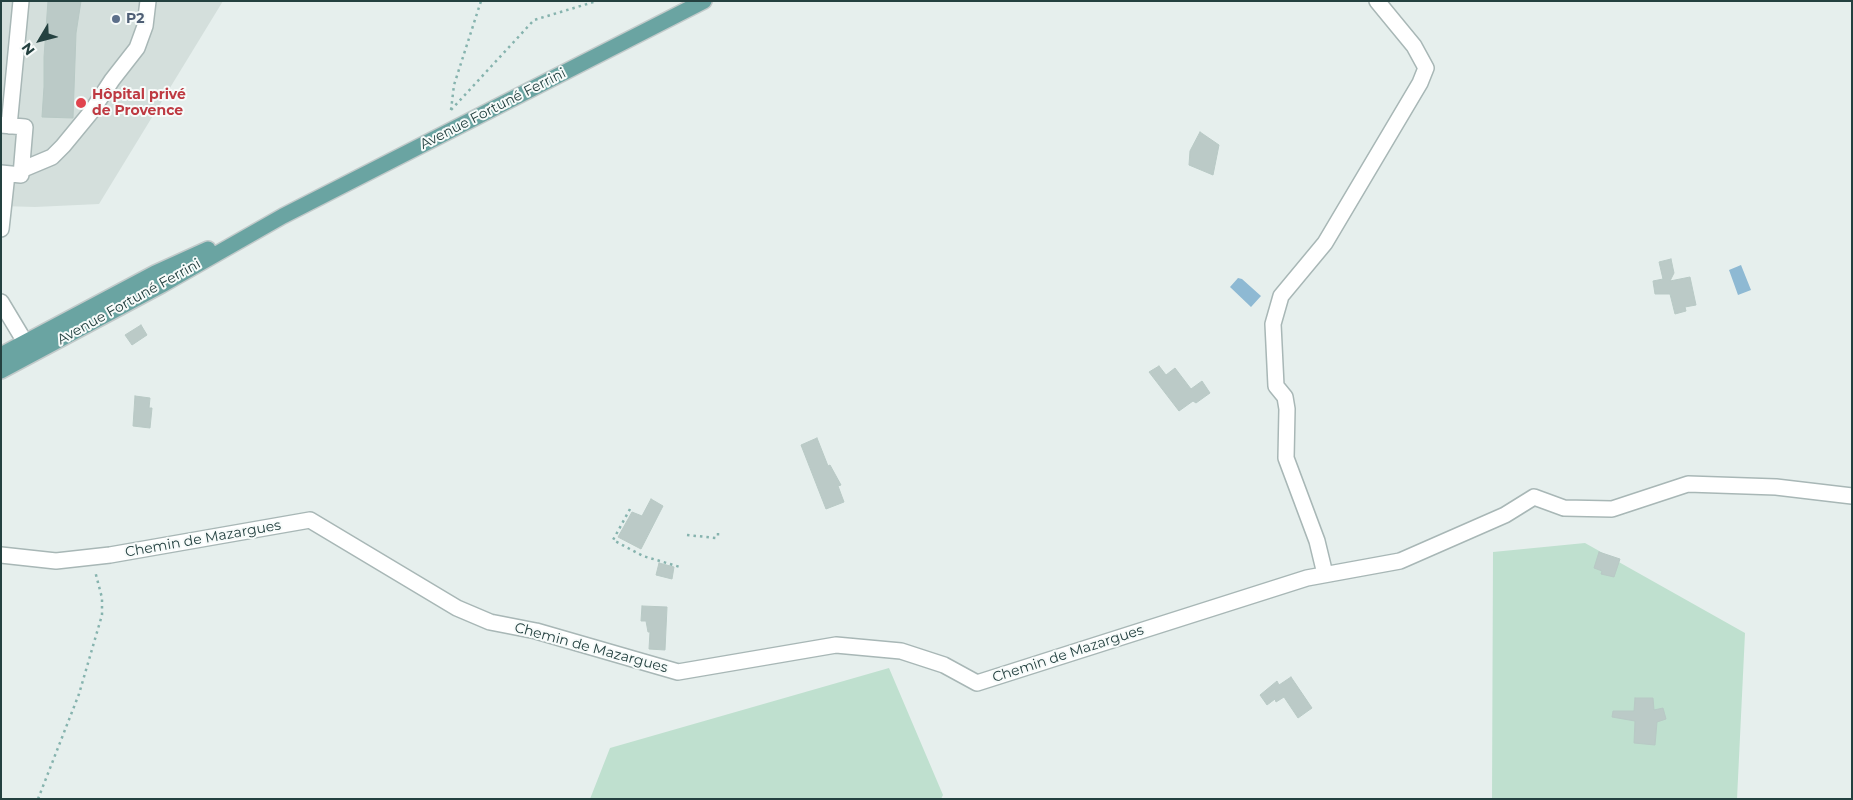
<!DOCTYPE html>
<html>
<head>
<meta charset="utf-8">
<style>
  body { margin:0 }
  #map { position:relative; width:1853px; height:800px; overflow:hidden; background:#e6efed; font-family:Montserrat,sans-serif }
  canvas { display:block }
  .frame { position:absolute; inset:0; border:2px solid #244140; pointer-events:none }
  .north { position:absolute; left:15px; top:15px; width:50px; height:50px; -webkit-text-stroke:4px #f7fbfa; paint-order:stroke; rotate:233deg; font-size:14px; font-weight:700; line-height:20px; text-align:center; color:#244140 }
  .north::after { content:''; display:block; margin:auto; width:18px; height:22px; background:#244140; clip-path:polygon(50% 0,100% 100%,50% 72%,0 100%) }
</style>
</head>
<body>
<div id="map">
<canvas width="1853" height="800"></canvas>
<div class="frame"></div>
<div class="north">N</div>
</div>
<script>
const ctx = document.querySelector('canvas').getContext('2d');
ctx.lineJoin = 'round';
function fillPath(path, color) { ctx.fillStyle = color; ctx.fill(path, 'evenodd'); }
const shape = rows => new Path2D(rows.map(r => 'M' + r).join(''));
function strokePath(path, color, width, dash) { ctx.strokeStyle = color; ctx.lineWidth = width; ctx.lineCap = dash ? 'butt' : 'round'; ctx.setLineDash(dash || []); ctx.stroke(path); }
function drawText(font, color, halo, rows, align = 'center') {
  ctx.font = font + ' Montserrat,sans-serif'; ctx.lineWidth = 4; ctx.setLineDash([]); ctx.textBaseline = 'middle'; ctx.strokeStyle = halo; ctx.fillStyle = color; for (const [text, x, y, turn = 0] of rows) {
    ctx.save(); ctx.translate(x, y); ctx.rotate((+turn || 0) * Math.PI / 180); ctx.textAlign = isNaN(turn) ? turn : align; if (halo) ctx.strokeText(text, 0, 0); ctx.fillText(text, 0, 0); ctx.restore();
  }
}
const built = shape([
  [1,1,223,1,99,204,35,207,1,206]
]);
const green = shape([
  [1585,543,1745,633,1737,799,1492,799,1493,552],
  [889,668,943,795,941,799,590,799,610,748]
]);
const water = shape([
  [1741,265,1751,290,1738,295,1729,270],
  [1238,278,1242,279,1261,296,1251,307,1230,287]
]);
const building = shape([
  [48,1,81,1,76,33,73,118,42,117,44,87,44,57,48,1],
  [1200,132,1219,145,1213,175,1189,165,1190,151,1200,132],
  [1671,259,1674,273,1670,281,1690,277,1696,305,1685,307,1686,311,1675,314,1670,294,1655,294,1653,281,1663,279,1659,262,1671,259],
  [141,325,147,335,132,345,125,335,141,325],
  [1159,366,1166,375,1175,368,1191,389,1202,381,1210,393,1196,403,1193,401,1179,411,1149,372,1159,366],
  [135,396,150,398,149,408,152,408,150,428,133,426,135,396],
  [817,438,828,466,830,465,841,485,838,486,844,502,826,509,801,445,817,438],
  [651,499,663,506,641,549,618,537,632,512,642,516,651,499],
  [1599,552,1620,559,1614,577,1601,574,1602,571,1594,568,1599,552],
  [659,563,674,567,672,579,656,575,659,563],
  [642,606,667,607,665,650,649,649,650,632,648,632,646,621,641,621,642,606],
  [1291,677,1312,708,1298,718,1284,697,1276,702,1275,699,1267,705,1260,695,1277,681,1279,685,1291,677],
  [1635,698,1653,698,1654,710,1663,708,1666,719,1657,722,1655,745,1634,743,1635,721,1612,717,1613,711,1634,711,1635,698]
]);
const path = shape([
  [451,110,534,20,597,1],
  [451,110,454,85,481,1],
  [630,509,613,540,643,556,680,567],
  [687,535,716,538,718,536,718,532],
  [38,799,79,694,102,615,102,598,95,571]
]);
const minor = shape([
  [1,125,25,127,21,175,1,173],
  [9,126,21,1],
  [21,170,52,157,63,146,91,112,112,80,137,48,145,26,148,1],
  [1,229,7,174],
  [1,302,25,342,23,354],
  [1,555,56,561,110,555,310,520,457,608,490,622,536,631,678,672,836,645,901,651,944,665,977,683,1307,578,1400,561,1505,515,1534,497,1564,508,1612,509,1688,484,1776,487,1852,496],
  [1325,574,1317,541,1286,458,1287,409,1285,397,1276,386,1273,324,1281,296,1325,243,1420,83,1426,68,1414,46,1377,1]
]);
const major = shape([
  [1,355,155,273,208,249],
  [1,371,162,285,283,216,704,1]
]);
const markers = [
  [116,19,5,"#5c6f8a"],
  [81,103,6,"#e0444e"]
];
const serviceNames = [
  ["P2",126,19]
];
const healthNames = [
  ["Hôpital privé",92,95],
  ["de Provence",92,111]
];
const streetNames = [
  ["Avenue Fortuné Ferrini",493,109,-27],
  ["Avenue Fortuné Ferrini",129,302,-29],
  ["Chemin de Mazargues",203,539,-10],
  ["Chemin de Mazargues",591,648,15],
  ["Chemin de Mazargues",1068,654,-18]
];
fillPath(built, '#d4dfdc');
fillPath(green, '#bfe0cf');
fillPath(water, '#8eb9d3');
fillPath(building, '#bbcac7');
strokePath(building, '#b8c9c5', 1);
strokePath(minor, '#a8b7b6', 18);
strokePath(major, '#c2caca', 18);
strokePath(path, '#86b3ae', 2.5, [2.5, 4]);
strokePath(minor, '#fff', 15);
strokePath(major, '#6aa4a2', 15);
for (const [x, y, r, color] of markers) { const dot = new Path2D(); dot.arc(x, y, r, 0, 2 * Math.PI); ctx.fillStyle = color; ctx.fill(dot); strokePath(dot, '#f7fbfa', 2); }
drawText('bold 14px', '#4e5e75', '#f7fbfa', serviceNames, 'left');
drawText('bold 14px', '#be3a42', '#f7fbfa', healthNames, 'left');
drawText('14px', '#244140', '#f7fbfa', streetNames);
</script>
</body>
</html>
